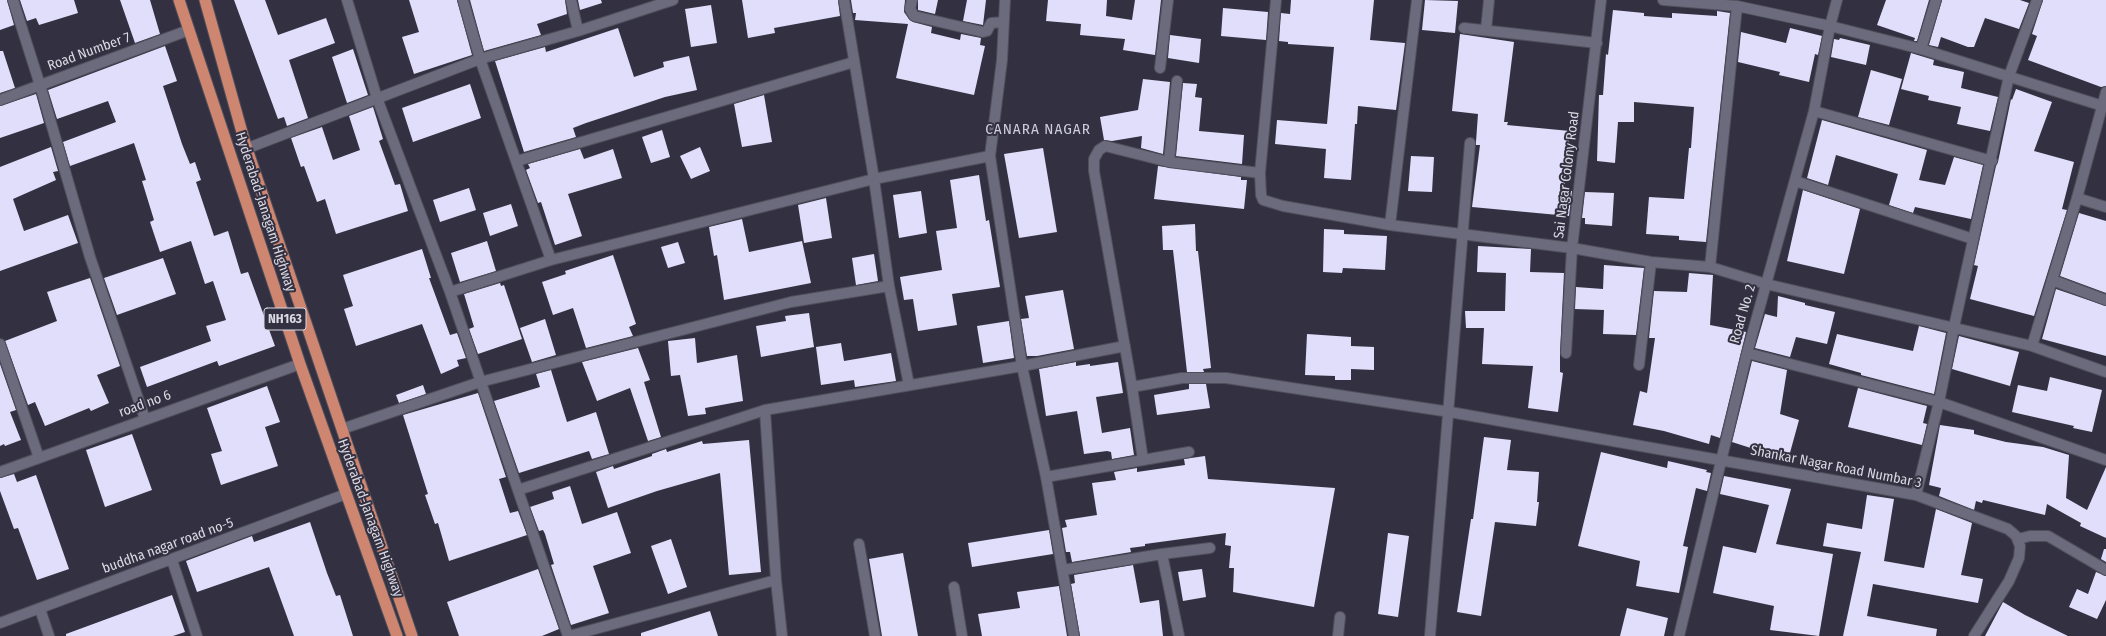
<!DOCTYPE html>
<html>
<head>
<meta charset="utf-8">
<style>
  body { margin:0 }
  canvas { display:block; background:#333141 }
</style>
</head>
<body>
<canvas width="2106" height="636"></canvas>
<script>
const ctx = document.querySelector('canvas').getContext('2d');
ctx.lineJoin = 'round';
function fillPath(path, color) { ctx.fillStyle = color; ctx.fill(path, 'evenodd'); }
const shape = rows => new Path2D(rows.map(r => 'M' + r).join(''));
function strokePath(path, color, width, dash) { ctx.strokeStyle = color; ctx.lineWidth = width; ctx.lineCap = dash ? 'butt' : 'round'; ctx.setLineDash(dash || []); ctx.stroke(path); }
function drawText(font, color, halo, rows, align = 'center') {
  ctx.font = font + ' "Fira Sans Condensed",sans-serif'; ctx.lineWidth = 4; ctx.setLineDash([]); ctx.textBaseline = 'middle'; ctx.strokeStyle = halo; ctx.fillStyle = color; for (const [text, x, y, turn = 0] of rows) {
    ctx.save(); ctx.translate(x, y); ctx.rotate((+turn || 0) * Math.PI / 180); ctx.textAlign = isNaN(turn) ? turn : align; if (halo) ctx.strokeText(text, 0, 0); ctx.fillText(text, 0, 0); ctx.restore();
  }
}
const building = shape([
  [0,0,7,0,14,25,0,30],
  [20,0,74,0,78,13,39,25,36,18,27,21],
  [120,0,150,0,160,34,135,43],
  [234,0,265,0,278,35,326,18,335,43,289,60,308,118,287,126,284,117,278,119],
  [409,0,457,0,472,55,414,74,402,37,419,32],
  [470,0,565,0,567,14,537,24,541,35,484,51],
  [578,0,601,0,602,3,580,10],
  [742,0,838,0,840,16,774,28,775,33,748,38],
  [851,0,905,0,904,12,909,19,913,22,932,27,931,33,960,40,961,34,981,38,980,45,985,46,974,95,896,78,908,24,855,20,856,13,853,13],
  [918,0,938,0,935,14,918,10],
  [967,0,986,0,983,25,963,21],
  [1048,0,1107,0,1106,16,1132,20,1135,0,1161,0,1155,55,1123,50,1125,39,1080,35,1081,24,1046,21],
  [1291,0,1374,0,1370,40,1405,43,1396,110,1358,106,1357,124,1355,124,1351,180,1324,178,1326,149,1275,144,1277,120,1327,124,1334,47,1288,44,1288,42,1279,41,1281,13,1290,14],
  [1425,0,1458,1,1455,33,1422,30],
  [1886,0,1929,0,1917,41,1914,41,1915,38,1877,25],
  [1942,0,2020,0,2029,3,2019,29,1985,18,1974,47,1968,47,1941,37,1938,47,1929,45],
  [2043,0,2106,0,2106,86,2101,87,2028,60,2037,36,2032,34],
  [711,5,717,43,691,47,685,9],
  [1223,8,1268,12,1266,40,1221,36],
  [1613,10,1644,13,1644,16,1672,18,1672,13,1717,16,1717,11,1730,13,1706,242,1679,240,1679,236,1646,234,1649,197,1684,199,1689,148,1691,148,1694,107,1634,102,1634,122,1618,122,1615,163,1597,161,1599,95,1603,95,1606,54,1608,55],
  [618,28,634,77,664,67,663,62,689,56,697,90,665,97,586,123,573,128,576,137,524,152,495,61,545,47,546,52],
  [1790,28,1822,36,1818,55,1815,54,1809,82,1779,75,1780,72,1738,62,1741,32,1786,43],
  [1460,34,1514,42,1504,122,1508,122,1507,125,1570,131,1564,191,1572,191,1569,216,1472,207,1480,145,1476,145,1476,142,1478,114,1452,111],
  [1170,35,1201,39,1199,63,1168,58],
  [1840,38,1870,45,1866,65,1831,57,1834,39,1839,40],
  [165,46,177,81,163,86,182,144,190,164,195,162,201,180,196,182,214,236,228,231,241,274,248,272,275,346,219,366,217,361,147,387,140,367,211,341,206,326,226,320,213,281,205,284,191,241,160,252,150,222,154,220,142,181,146,180,134,143,70,166,63,142,116,122,108,101,57,119,48,90],
  [353,49,368,95,347,103,332,57],
  [0,51,3,51,15,88,0,93],
  [1911,53,1934,60,1933,65,1964,72,1961,88,1998,97,1990,131,1957,124,1961,107,1928,100,1929,96,1901,89],
  [1871,70,1902,79,1889,125,1858,117],
  [1143,79,1170,82,1163,154,1141,148,1142,136,1112,141,1104,140,1100,117,1138,110],
  [1183,83,1197,84,1195,97,1202,98,1199,131,1244,135,1242,164,1176,156],
  [470,84,481,118,413,142,402,108],
  [2016,89,2052,102,2034,151,2074,162,2062,209,2067,210,2034,316,1970,299,1978,266,1974,265,1996,166,1998,162,2011,99,2012,100],
  [36,94,44,123,0,138,0,106],
  [764,95,772,142,742,147,734,104],
  [373,107,383,139,379,141,395,185,400,184,408,211,336,234,325,199,317,202,304,166,301,167,291,138,322,127,333,160,360,150,349,116],
  [1822,120,1927,150,1919,180,1945,185,1954,157,1983,165,1971,219,1915,207,1913,213,1889,205,1898,174,1836,155,1828,185,1807,178],
  [662,130,670,157,651,163,642,137],
  [51,147,58,171,53,172,56,180,13,199,24,231,68,215,78,243,0,271,0,167],
  [700,147,710,171,691,179,680,156],
  [1043,148,1057,232,1019,238,1004,154],
  [580,149,584,159,613,149,622,178,568,194,582,236,555,245,541,202,538,203,526,170,530,168,528,164],
  [1411,156,1434,157,1432,192,1408,191],
  [1158,166,1241,177,1241,180,1247,180,1244,209,1154,199],
  [979,175,986,221,989,220,1000,287,952,294,957,325,918,331,913,299,904,300,900,277,942,270,936,231,957,228,950,180],
  [469,188,476,210,440,222,433,200],
  [1803,190,1860,209,1844,274,1787,261],
  [921,191,927,233,899,238,893,195],
  [1585,192,1614,193,1612,226,1585,224,1585,218,1582,218],
  [826,198,832,238,804,243,798,205],
  [511,204,518,226,490,236,483,213],
  [2079,213,2106,221,2106,293,2060,276],
  [742,219,749,252,802,241,811,283,724,300,717,255,714,256,709,227],
  [1195,224,1196,251,1198,251,1211,368,1203,369,1204,372,1187,372,1173,250,1163,250,1162,226],
  [1324,229,1344,230,1344,234,1387,236,1385,270,1343,268,1342,273,1323,272],
  [487,241,496,271,460,282,451,253],
  [678,242,685,263,668,268,661,247],
  [1478,246,1531,249,1530,272,1564,273,1560,353,1560,372,1563,373,1558,412,1528,408,1533,366,1482,364,1484,328,1466,328,1465,311,1505,311,1506,273,1477,272],
  [422,249,431,278,429,278,450,335,457,333,466,358,457,360,459,366,441,374,422,324,356,346,344,309,353,306,343,275],
  [874,254,878,281,856,285,852,258],
  [613,255,636,324,629,327,633,336,586,348,573,308,553,315,542,282,566,274,565,271],
  [163,258,176,294,117,315,104,278],
  [1604,265,1644,268,1636,335,1603,334,1604,310,1575,309,1576,287,1603,289],
  [1689,273,1713,275,1710,325,1746,332,1720,438,1711,435,1709,444,1664,431,1633,425,1640,391,1647,393,1655,338,1649,338,1654,291,1687,292],
  [90,278,120,366,97,375,109,403,91,411,89,408,45,426,35,402,28,405,5,341,57,321,47,292],
  [500,283,501,286,504,285,522,339,478,354,469,329,474,327,464,294],
  [2056,289,2106,306,2106,356,2042,339],
  [1063,290,1074,349,1037,356,1027,356,1021,319,1029,318,1025,296],
  [1778,296,1805,303,1805,305,1835,312,1827,344,1796,337,1790,357,1755,348,1765,314,1777,317],
  [809,313,814,347,761,357,756,326,786,321,785,316],
  [545,319,556,355,532,362,520,328],
  [1009,321,1014,358,983,363,977,326],
  [1919,326,1946,333,1934,394,1861,375,1861,373,1829,364,1837,334,1913,351],
  [1307,334,1351,337,1351,346,1374,347,1374,370,1351,369,1351,380,1335,380,1335,376,1305,375],
  [1959,336,2019,352,2010,386,1952,369],
  [695,338,697,363,737,355,743,401,705,408,706,414,688,416,680,375,671,376,668,341],
  [841,343,844,361,891,353,896,381,855,387,854,380,821,385,816,347],
  [638,348,650,380,644,382,661,437,648,441,630,388,597,401,582,362],
  [1752,361,1787,370,1780,414,1799,420,1788,460,1732,442],
  [1076,362,1076,366,1090,364,1090,366,1118,362,1123,393,1096,397,1102,433,1130,428,1134,455,1112,459,1111,452,1107,451,1084,454,1077,411,1046,416,1039,369],
  [0,364,16,410,10,412,21,440,5,446,4,444,0,446],
  [551,370,567,422,596,412,609,454,592,459,589,451,519,473,494,401,540,387,536,374],
  [2050,377,2102,390,2092,432,2073,428,2074,426,2012,412,2018,385,2047,391],
  [1189,384,1206,384,1210,408,1157,415,1154,395,1189,389],
  [423,385,426,394,399,403,396,395],
  [267,386,280,422,265,427,278,466,221,485,211,454,222,451,207,408],
  [1858,388,1927,406,1923,423,1927,424,1922,445,1848,427],
  [478,393,506,477,499,479,510,513,518,511,527,535,449,561,438,523,435,524,425,495,428,494,403,415],
  [1940,425,1974,430,1974,434,2006,442,2043,447,2069,455,2066,498,2087,510,2106,467,2106,538,2080,526,2081,523,2047,504,2045,515,1983,500,1982,503,1976,501,1974,510,1939,496,1941,488,1929,485],
  [132,434,152,490,105,507,86,450],
  [1484,437,1511,440,1507,470,1539,472,1537,502,1539,502,1536,526,1495,522,1481,616,1457,612,1471,519,1473,519],
  [749,440,761,572,729,575,720,473,657,491,608,508,596,472,613,466,614,469,652,456,652,454,666,449,667,452,702,441,703,444],
  [1601,452,1667,468,1668,461,1707,470,1706,472,1711,473,1707,491,1696,488,1683,546,1688,547,1679,593,1636,586,1640,561,1578,546],
  [1205,456,1208,479,1335,488,1314,607,1233,592,1234,568,1229,568,1231,546,1225,545,1226,533,1145,544,1145,546,1130,548,1131,552,1072,562,1070,552,1066,552,1062,528,1067,527,1065,520,1097,515,1092,483,1116,480,1114,472,1137,468,1137,472,1185,465,1184,459],
  [14,474,17,482,36,475,69,569,37,580,18,528,14,529,0,491,0,478],
  [1724,476,1791,489,1776,544,1833,554,1819,636,1770,630,1774,606,1713,593,1723,546,1756,553,1769,505,1720,494],
  [570,486,582,524,617,512,631,553,593,566,609,613,571,625,551,565,554,564,545,534,543,530,539,531,530,507,554,499,552,492],
  [1867,495,1894,499,1884,561,1924,568,1936,509,1972,523,1961,575,1983,579,1978,603,1873,584,1867,616,1937,629,1936,636,1843,636,1861,552,1823,546,1827,523,1862,529],
  [310,522,327,573,336,596,340,595,353,636,294,636,269,567,197,592,186,561,252,536,254,542],
  [1049,530,1053,554,972,567,968,543],
  [1388,533,1409,536,1398,617,1378,614],
  [671,539,687,587,668,594,651,546],
  [2104,549,2106,549,2106,562,2101,559],
  [903,553,918,636,882,636,869,559],
  [1133,565,1140,603,1159,600,1163,636,1080,636,1071,584,1075,583,1074,575],
  [538,569,559,629,542,636,459,636,447,602],
  [1202,569,1206,597,1183,601,1178,572],
  [2096,572,2106,576,2106,600,2097,619,2069,607,2077,589,2088,594],
  [1059,586,1067,636,982,636,978,614,1020,608,1017,592],
  [172,595,185,632,173,636,66,636,66,634],
  [2003,602,2025,615,2068,636,1985,636],
  [1627,608,1668,618,1664,636,1620,636],
  [710,611,718,636,641,636,641,633]
]);
const minor = shape([
  [13,0,40,85,90,257,145,419],
  [347,0,377,98,450,292,568,636],
  [463,0,480,59,551,260],
  [571,0,578,31],
  [844,0,874,179,889,286,909,385],
  [912,0,910,9,914,16,983,32,987,31,991,23,1004,22],
  [1005,0,1002,60,990,156,1022,366,1046,477,1074,636],
  [1276,0,1260,173,1261,195,1263,200,1283,206,1390,225,1572,248,1651,262,1710,267,1766,284,2032,346,2106,372],
  [1663,0,1737,6,1830,26,1921,49,2106,107],
  [1464,28,1597,43],
  [1486,30,1489,0],
  [1921,49,1936,0],
  [1160,68,1168,0],
  [0,100,189,30],
  [1814,111,1992,161],
  [248,148,480,59,578,31,673,0],
  [517,161,854,62],
  [1169,162,1177,81],
  [1795,181,1973,239],
  [2077,198,2106,207],
  [1390,225,1417,0],
  [1710,267,1737,6],
  [2052,280,2106,300],
  [450,292,551,260,874,179,990,156],
  [0,344,39,458],
  [2032,346,2077,198,2106,92],
  [1566,353,1572,248,1601,0],
  [1747,353,1939,402,2106,460],
  [1639,365,1651,262],
  [1132,387,1182,378,1226,378,1450,412,1916,495,2008,529,2016,536,2020,546,2019,558,2009,581,1974,636],
  [765,410,776,580,782,636],
  [342,429,480,382,791,302,889,286],
  [1143,460,1132,387,1094,171,1094,159,1099,150,1105,146,1169,162,1260,173],
  [0,472,300,364],
  [1046,477,1189,452],
  [518,490,765,410,1022,366,1125,346],
  [1916,495,1939,402,1954,327,2009,76,2037,0],
  [2018,539,2030,536,2048,536,2106,570],
  [859,544,875,636],
  [1162,554,1179,636],
  [172,560,197,636],
  [1063,570,1162,554,1210,548],
  [954,587,962,636],
  [40,609,49,636],
  [0,623,346,494],
  [569,636,776,580],
  [1338,636,1340,617],
  [1430,636,1470,143],
  [1679,636,1747,353,1814,111,1830,26,1837,0]
]);
const trunk = shape([
  [179,0,300,364,397,636],
  [205,0,245,143,412,636]
]);
const shields = [
  [285,319,42]
];
const shieldNames = [
  ["NH163",285,319]
];
const streetNames = [
  ["Road Number 7",89,52,-20],
  ["Sai Nagar Colony Road",1567,175,-83],
  ["Hyderabad-Janagam Highway",265,212,72],
  ["Road No. 2",1743,314,-74],
  ["road no 6",145,404,-20],
  ["Shankar Nagar Road Numbar 3",1836,467,11],
  ["Hyderabad-Janagam Highway",370,518,70],
  ["buddha nagar road no-5",168,546,-20]
];
const neighbourhoodNames = [
  ["CANARA NAGAR",1038,130]
];
fillPath(building, '#e0defa');
strokePath(minor, '#504f5c', 12);
strokePath(trunk, '#504f5c', 13);
strokePath(minor, '#6c6b7d', 10);
strokePath(trunk, '#ce8670', 11);
for (const [x, y, w] of shields) { const box = new Path2D(); box.roundRect(x - w / 2, y - 11, w, 22, 3); ctx.fillStyle = '#333141'; ctx.fill(box); strokePath(box, '#dad9e3', 1); }
drawText('bold 13px', '#dad9e3', null, shieldNames);
drawText('14px', '#dad9e3', '#333141', streetNames);
ctx.letterSpacing = '1px';
drawText('15px', '#cecce0', '#333141', neighbourhoodNames);
ctx.letterSpacing = '0px';
</script>
</body>
</html>
